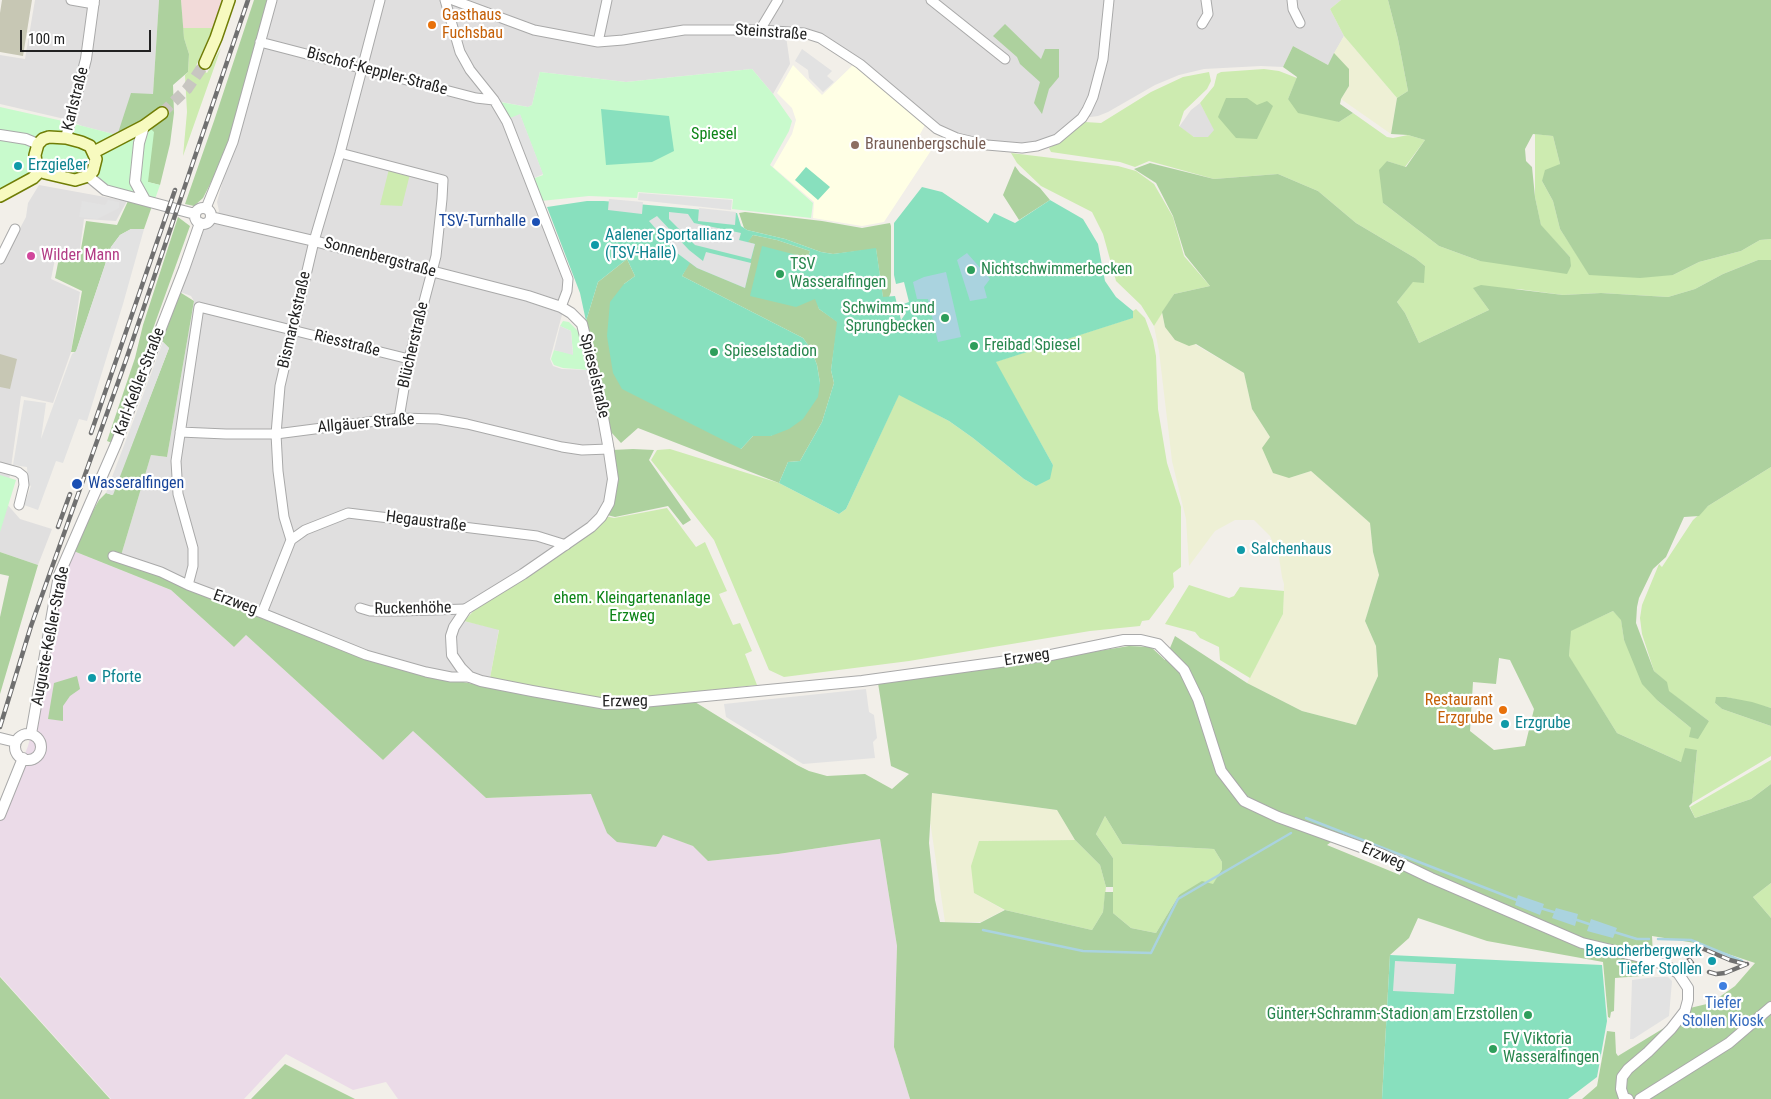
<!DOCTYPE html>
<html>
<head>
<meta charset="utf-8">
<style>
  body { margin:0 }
  #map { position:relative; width:1771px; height:1099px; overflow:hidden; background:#f2efe9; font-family:"Roboto Condensed",sans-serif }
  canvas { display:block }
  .scale { position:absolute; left:20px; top:30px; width:131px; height:22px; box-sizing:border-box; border:2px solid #222; border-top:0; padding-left:6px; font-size:15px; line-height:18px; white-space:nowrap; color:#222; -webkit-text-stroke:4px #fff; paint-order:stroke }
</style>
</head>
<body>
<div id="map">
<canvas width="1771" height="1099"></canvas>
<div class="scale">100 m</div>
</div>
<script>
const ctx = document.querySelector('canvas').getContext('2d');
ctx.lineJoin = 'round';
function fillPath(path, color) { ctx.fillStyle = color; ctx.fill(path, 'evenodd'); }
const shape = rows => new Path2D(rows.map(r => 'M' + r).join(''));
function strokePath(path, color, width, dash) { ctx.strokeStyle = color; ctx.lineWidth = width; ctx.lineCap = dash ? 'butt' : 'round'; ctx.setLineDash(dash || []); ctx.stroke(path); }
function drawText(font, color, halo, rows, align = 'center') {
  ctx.font = font + ' "Roboto Condensed",sans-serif'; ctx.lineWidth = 4.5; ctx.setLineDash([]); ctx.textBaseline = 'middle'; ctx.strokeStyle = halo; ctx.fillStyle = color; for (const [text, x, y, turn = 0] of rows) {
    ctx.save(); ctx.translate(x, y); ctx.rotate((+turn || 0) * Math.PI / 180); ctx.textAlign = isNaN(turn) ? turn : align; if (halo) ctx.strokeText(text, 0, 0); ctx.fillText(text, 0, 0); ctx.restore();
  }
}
const residential = shape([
  [35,0,159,0,153,94,117,135,82,126,69,120,0,104,0,55,25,59],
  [273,0,1341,0,1330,9,1344,36,1328,65,1293,46,1283,67,1261,66,1204,69,1179,75,1155,85,1108,112,1098,116,1083,118,1056,137,1004,152,950,138,862,62,785,29,790,64,773,94,752,69,626,82,540,72,532,105,528,107,501,102,572,278,550,359,553,366,562,369,590,370,610,479,604,508,593,522,560,546,466,605,449,636,463,674,426,669,366,653,120,559,151,455,167,457,194,301,191,296,178,291,203,227,214,224,219,211,217,202],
  [1200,103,1215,130,1208,138,1194,137,1179,127,1191,110],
  [39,185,127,201,116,221,84,219,79,256,57,249,51,279,80,292,71,352,53,403,21,396,6,503,20,519,52,529,38,565,0,552,0,266,26,217,28,203],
  [464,621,499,629,490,678,472,675,455,654,454,636]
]);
const commercial = shape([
  [181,0,223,0,213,28,183,28]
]);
const industrial = shape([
  [71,550,171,590,234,647,246,635,383,760,413,731,486,798,592,794,607,833,663,835,694,846,708,861,778,854,880,839,897,946,894,1047,910,1099,398,1099,386,1082,353,1090,286,1054,244,1099,111,1099,0,976,0,817,28,746,36,718,60,576]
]);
const education = shape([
  [855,63,926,123,917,140,932,149,884,222,862,226,813,218,814,202,773,167,792,134,796,120,792,108,777,93,793,65,822,95]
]);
const construction = shape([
  [2,0,32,0,23,56,0,52,0,13],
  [0,354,17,359,10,389,0,387]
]);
const farmland = shape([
  [1344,36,1397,98,1391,134,1341,99,1349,86,1334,53],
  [1162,312,1165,327,1244,373,1252,409,1270,437,1289,478,1311,471,1370,523,1373,552,1379,575,1365,621,1376,646,1378,676,1356,725,1302,711,1247,683,1283,614,1284,584,1282,577,1279,557,1270,536,1254,520,1235,520,1215,531,1189,566,1186,519,1172,461,1159,351,1154,326],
  [931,793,1057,810,1075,840,979,841,974,893,1004,910,981,922,945,922,930,821]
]);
const grass = shape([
  [1341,0,1388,0,1398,39,1408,91,1397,98,1344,36,1330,9],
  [183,28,213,28,196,66,207,73,221,48,183,156,187,112,185,75,188,72,189,54,184,38],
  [1264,69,1279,71,1297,78,1288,99,1339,122,1353,113,1387,137,1393,138,1408,135,1425,140,1405,167,1387,161,1383,203,1439,246,1480,261,1570,257,1541,226,1535,197,1535,134,1553,136,1560,164,1542,181,1553,201,1560,229,1590,275,1673,275,1699,262,1741,251,1760,240,1771,239,1771,260,1758,260,1723,274,1695,289,1668,297,1601,293,1563,295,1518,289,1474,289,1489,310,1419,343,1405,313,1397,302,1425,266,1415,258,1356,223,1318,191,1278,174,1214,179,1149,161,1135,167,1120,162,1051,152,1049,148,1065,138,1085,122,1101,123,1151,92,1183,77,1209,72,1211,81,1207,89,1184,111,1179,126,1194,137,1208,137,1214,130,1200,103,1214,86,1217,74,1221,72],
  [1011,153,1118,166,1136,171,1154,184,1173,217,1184,256,1210,286,1174,294,1154,326,1141,305,1116,281,1103,234,1092,212,1041,186,1017,163],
  [389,169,410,174,402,206,380,205],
  [1136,309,1145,318,1153,340,1156,356,1158,409,1167,463,1181,507,1181,567,1173,573,1174,587,1149,620,1142,621,1140,626,1090,631,909,661,784,677,769,670,714,540,651,460,657,450,670,449,779,483,839,514,846,509,899,394,949,421,973,438,1024,479,1036,486,1053,465,995,362,1132,318,1133,311],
  [1771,467,1771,708,1726,697,1715,703,1722,709,1771,726,1771,756,1692,803,1697,750,1681,762,1617,733,1569,657,1570,631,1613,611,1621,619,1624,640,1658,701,1691,728,1709,721,1668,691,1666,682,1654,671,1642,634,1640,618,1642,605,1659,564,1662,567,1693,520,1708,506],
  [667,508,696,547,705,542,727,591,719,594,733,625,740,623,752,651,745,654,757,685,608,701,490,678,499,630,464,621,486,598,605,516,614,518],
  [1189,585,1229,598,1234,596,1240,587,1284,591,1283,614,1250,678,1220,660,1219,647,1200,638,1195,632,1165,624],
  [1771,760,1771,784,1751,799,1695,818,1690,807],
  [1105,816,1122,844,1214,849,1222,862,1222,869,1213,885,1179,895,1156,933,1131,928,1113,913,1113,858,1096,834],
  [1075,840,1100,865,1106,887,1103,912,1092,930,1005,910,974,893,971,866,979,841],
  [1771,883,1771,918,1753,897]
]);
const forest = shape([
  [159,0,181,0,184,38,189,54,188,72,173,85,174,113,170,144,160,185,148,182,118,133,131,93,153,94],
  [254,0,271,0,232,141,203,198,194,206,185,204,214,121],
  [1388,0,1771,0,1771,239,1760,240,1741,251,1699,262,1673,275,1640,278,1589,275,1560,229,1553,201,1542,181,1545,170,1560,164,1553,136,1533,134,1525,149,1526,161,1532,167,1535,197,1541,225,1570,257,1571,266,1567,274,1480,261,1439,246,1383,203,1379,170,1387,161,1406,167,1425,140,1408,135,1391,134,1397,98,1408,91,1398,39],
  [1005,24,1041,59,1045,49,1059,49,1059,77,1049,89,1042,114,1034,103,1040,82,1020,64,1017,57,993,36],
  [1293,46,1328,65,1334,53,1349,69,1349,86,1341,99,1340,104,1353,113,1339,122,1298,113,1288,99,1297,77,1283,67],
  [1226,98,1247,98,1257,105,1267,101,1273,106,1257,139,1236,138,1218,117],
  [1150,163,1214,179,1278,174,1318,191,1356,223,1415,258,1425,266,1424,283,1413,282,1397,302,1405,313,1419,343,1489,310,1473,288,1481,285,1563,295,1601,293,1668,297,1695,289,1723,274,1758,260,1771,260,1771,467,1708,506,1699,516,1684,517,1666,557,1653,569,1639,598,1637,607,1636,623,1654,671,1667,682,1669,691,1709,721,1698,739,1689,737,1691,728,1658,701,1642,684,1624,640,1621,620,1613,611,1571,631,1569,656,1617,733,1681,762,1685,748,1697,750,1692,803,1689,806,1695,818,1751,799,1771,784,1771,883,1753,897,1771,918,1771,1099,1582,1099,1597,1086,1607,1031,1615,1032,1616,1053,1618,1056,1664,1028,1690,1008,1711,1003,1735,986,1755,963,1695,943,1652,936,1654,975,1615,978,1614,1011,1611,1012,1610,1018,1608,1017,1603,962,1487,941,1418,918,1409,938,1390,955,1382,1099,910,1099,894,1047,897,946,880,839,778,854,708,861,693,846,663,835,656,847,617,842,607,833,591,794,486,798,413,731,383,760,246,635,234,647,171,590,71,550,99,500,106,493,112,495,169,348,159,338,178,291,194,301,167,457,151,455,120,559,182,581,182,587,363,658,386,665,426,675,580,704,695,702,797,765,809,771,827,776,865,774,892,789,909,774,891,766,878,683,1011,665,1129,646,1151,647,1165,660,1175,636,1247,683,1302,711,1356,725,1378,676,1376,646,1365,621,1379,575,1373,552,1370,523,1311,471,1289,478,1273,473,1262,448,1270,437,1252,409,1244,373,1196,344,1189,346,1175,340,1165,327,1162,312,1174,294,1210,286,1185,255,1173,216,1156,183,1134,169],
  [1499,658,1510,660,1534,709,1525,746,1494,750,1470,731,1473,682,1496,684],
  [932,793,1057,810,1075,840,1100,865,1106,887,1113,887,1113,858,1096,834,1105,816,1122,844,1214,849,1222,862,1222,869,1213,884,1202,881,1179,895,1156,933,1131,928,1113,913,1113,892,1105,892,1103,912,1092,930,1005,910,980,923,940,922,935,900,929,843],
  [1342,834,1405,856,1400,875,1327,845],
  [1015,166,1020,173,1040,188,1050,200,1019,220,1003,195],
  [128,201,152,206,144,229,131,229,120,235,111,247,76,352,71,352,82,291,55,278,60,253,79,260,86,221,117,225],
  [745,212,822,221,862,228,890,223,891,226,891,292,889,297,883,298,876,249,833,254,821,252,785,239,747,230,744,228,739,213],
  [178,217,190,226,112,443,107,441,135,358,143,325],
  [753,235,777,240,810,251,808,258,819,309,838,322,831,370,834,383,822,422,800,461,788,462,779,483,638,428,621,443,611,432,586,321,598,282,627,259,635,276,624,284,741,449,753,436,771,436,820,383,817,365,811,349,803,338,682,276,689,263,754,244,747,242],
  [633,449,654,450,649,460,691,520,683,525,668,506,615,517,607,515,611,511,616,479,612,450],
  [0,552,38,565,0,694,0,617,9,576,0,574],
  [77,676,80,689,70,696,63,706,63,721,48,719,54,683],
  [1716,697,1726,697,1752,702,1771,708,1771,726,1722,709,1715,703],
  [0,977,110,1099,0,1099],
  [285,1064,355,1099,251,1099]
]);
const park = shape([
  [752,69,773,94,792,121,789,131,770,165,813,203,811,218,732,209,733,199,638,192,637,198,589,196,541,201,532,179,543,175,520,115,508,119,500,102,528,107,532,105,540,72,626,82],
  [0,107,67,122,117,135,148,126,154,132,148,182,160,185,155,199,105,189,88,173,71,176,45,171,0,194],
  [563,321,569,322,579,332,590,370,563,368,554,365,551,359,554,350,573,354,571,331,560,326],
  [0,475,16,480,0,532]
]);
const pitch = shape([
  [601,109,669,116,674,151,652,162,606,165],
  [806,167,830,187,818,200,795,180],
  [922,187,942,192,988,223,994,213,1015,223,1050,200,1083,219,1098,244,1105,281,1116,297,1133,311,1133,318,996,362,1053,465,1050,479,1036,486,1024,479,973,438,949,421,899,395,846,509,839,514,779,483,788,462,800,461,822,422,834,383,831,370,837,322,819,309,815,299,796,307,750,296,762,246,808,258,810,251,777,240,753,235,748,242,755,244,745,288,697,268,690,263,682,276,803,338,811,349,817,365,820,383,818,397,803,419,789,429,771,436,753,436,741,449,622,389,613,373,607,336,610,302,624,284,635,276,627,259,598,282,586,321,580,293,547,207,587,201,604,201,737,213,741,226,747,230,785,239,821,252,833,254,876,248,883,297,895,296,901,320,906,313,903,304,909,302,904,282,896,284,894,275,894,223],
  [1390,955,1602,965,1607,1021,1597,1077,1568,1099,1382,1099]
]);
const parking = shape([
  [802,49,832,71,827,76,834,82,823,92,809,78,808,70,795,61],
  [520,114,543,174,532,179,508,119],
  [639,193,732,200,731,210,638,200],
  [609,199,643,202,642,214,608,210],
  [108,200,119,202,119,208,97,219,79,217,82,201,105,205],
  [699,208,736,212,735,225,698,221],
  [669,212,688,214,694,223,741,233,739,240,755,244,751,259,695,245,669,219],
  [657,216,689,250,703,261,706,252,751,263,745,288,697,268,677,253,649,221],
  [131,229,144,229,123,304,87,421,79,419,63,463,56,461,38,510,24,505,31,486,28,484,27,467,13,465,24,400,46,403,41,439,72,354,76,351,111,247,120,235],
  [560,326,571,331,573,355,554,350],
  [163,342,169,348,113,495,106,493],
  [866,689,869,712,874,715,877,738,873,742,875,758,803,764,726,717,724,704],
  [1395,961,1456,964,1454,994,1393,991],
  [1655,977,1668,977,1672,981,1669,1016,1633,1039,1630,1039,1632,980]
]);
const water = shape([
  [967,253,990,279,984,287,987,298,970,301,957,260],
  [946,272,961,337,938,342,928,299,917,299,913,282,924,277],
  [1518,895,1544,904,1540,915,1515,905],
  [1556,908,1578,914,1575,926,1552,918],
  [1591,919,1617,928,1613,938,1587,931]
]);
const stream = shape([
  [1306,818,1519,901],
  [1540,908,1557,913],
  [1574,919,1592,925],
  [983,930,1083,951,1151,953,1178,899,1291,833],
  [1614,932,1637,939,1649,939],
  [1658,939,1691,940,1742,961]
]);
const secondaryTunnel = shape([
  [162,113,187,89,205,63]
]);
const minor = shape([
  [71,0,94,4],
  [445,0,460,52,470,70,494,100,507,122,568,279,567,291,561,307],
  [453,0,534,30,598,42,623,40,684,30,760,30,804,33,820,38,860,64,937,129,957,138,987,145,1022,148,1037,146,1057,139,1082,118,1087,110,1093,97,1103,59,1109,0],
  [931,0,1005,59],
  [1292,0,1293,9,1300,23],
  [1202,24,1208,14,1206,0],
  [760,30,778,0],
  [260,42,476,98,494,100],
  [598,42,607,0],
  [340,153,443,180,442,199,436,256,409,359,399,418],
  [206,208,233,142,272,0],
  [0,259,15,229],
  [180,432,226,434,276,434,399,418,438,419,467,424,562,447,582,450,609,449],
  [0,467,18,472,23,476,24,485,19,505],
  [291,540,305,530,348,513,537,536,566,545],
  [113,556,161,572,188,585,262,613,366,655,426,672,451,677,470,677],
  [188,585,193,566,193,548,178,494,176,461,199,307,409,359],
  [360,608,370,611,400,611,466,609],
  [262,613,291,540,284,517,278,471,276,434,280,386,314,241,340,153,380,0]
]);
const tertiary = shape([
  [144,126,139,143,135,182,145,200],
  [0,135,26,139,38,144],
  [66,138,86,59,94,0],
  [88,176,105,190,195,214],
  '195 216a8 8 0 1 1 16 0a8 8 0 1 1-16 0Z',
  [211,217,314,241,528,296,561,307,571,313,582,324,598,390,608,445,613,479,609,503,601,517,591,527,523,574,466,609,454,627,451,636,452,655,461,668,470,677,481,681,532,691,606,704,632,703,862,681,1051,655,1124,640,1141,640,1158,644,1184,670,1198,699,1221,771,1244,801,1278,817,1383,855,1431,878,1582,943,1645,958,1663,964,1678,973,1688,988,1688,1000,1685,1011,1671,1029,1648,1052,1628,1069,1622,1077,1621,1089,1624,1098,1628,1099],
  '15 747a13 13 0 1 1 26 0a13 13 0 1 1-26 0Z',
  [31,734,59,575,116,444,184,269,200,223],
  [0,738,16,742],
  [0,815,23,758],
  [1640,1099,1729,1043,1771,1007]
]);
const secondary = shape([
  [205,63,216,38,229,0],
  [49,137,66,138,81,142,90,146,96,159,93,171,88,176,75,180,45,173,36,162,35,155,38,144,43,139,49,137],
  [94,152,144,126,162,113],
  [0,196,33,178,41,170]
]);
const rail = shape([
  [91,433,175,190],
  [58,527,70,494],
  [0,727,31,626,126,360,248,0],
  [1692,948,1699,947,1730,960,1745,964],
  [1689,959,1692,963],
  [1709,972,1716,974,1725,973,1747,964]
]);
const markers = [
  [432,25,5,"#e8710a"],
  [855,145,5,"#8d6e63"],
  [18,166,5,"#0f9aa8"],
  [536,222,5,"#1a4fb4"],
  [595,245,5,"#0f9aa8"],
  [31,256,5,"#d1479c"],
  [971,270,5,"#2e9e5b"],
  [780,274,5,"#2e9e5b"],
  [945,318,5,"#2e9e5b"],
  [974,346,5,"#2e9e5b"],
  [714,352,5,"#2e9e5b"],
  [77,484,6,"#1a4fb4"],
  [1241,550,5,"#0f9aa8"],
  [92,678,5,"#0f9aa8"],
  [1503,710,5,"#e8710a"],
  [1505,724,5,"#0f9aa8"],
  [1712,961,5,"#0f9aa8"],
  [1723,986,5,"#3f7fe0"],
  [1528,1015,5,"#2e9e5b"],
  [1493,1049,5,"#2e9e5b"]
];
const foodNames = [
  ["Gasthaus",442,16],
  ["Fuchsbau",442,34],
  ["Restaurant",1493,701,"right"],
  ["Erzgrube",1493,719,"right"]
];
const streetNames = [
  ["Steinstraße",771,33,4],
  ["Bischof-Keppler-Straße",377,72,15],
  ["Karlstraße",76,99,-76],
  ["Sonnenbergstraße",380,258,15],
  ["Bismarckstraße",295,320,-77],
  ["Riesstraße",347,344,14],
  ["Blücherstraße",414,345,-77],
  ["Spieselstraße",594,376,77],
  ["Karl-Keßler-Straße",140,382,-69],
  ["Allgäuer Straße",366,424,-5],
  ["Hegaustraße",426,522,7],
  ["Erzweg",235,603,20],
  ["Ruckenhöhe",413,609,-1],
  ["Auguste-Keßler-Straße",51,636,-79],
  ["Erzweg",1027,658,-9],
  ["Erzweg",625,702,-1],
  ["Erzweg",1383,857,23]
];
const parkNames = [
  ["Spiesel",714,135],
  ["ehem. Kleingartenanlage",632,599],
  ["Erzweg",632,617]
];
const educationNames = [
  ["Braunenbergschule",865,145]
];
const cultureNames = [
  ["Erzgießer",28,166],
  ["Aalener Sportallianz",605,236],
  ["(TSV-Halle)",605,254],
  ["Salchenhaus",1251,550],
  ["Pforte",102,678],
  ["Erzgrube",1515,724],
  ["Besucherbergwerk",1702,952,"right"],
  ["Tiefer Stollen",1702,970,"right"]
];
const transitNames = [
  ["TSV-Turnhalle",526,222],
  ["Wasseralfingen",88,484,"left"]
];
const hotelNames = [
  ["Wilder Mann",41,256]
];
const leisureNames = [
  ["TSV",790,265],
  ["Wasseralfingen",790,283],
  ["Nichtschwimmerbecken",981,270],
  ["Schwimm- und",935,309,"right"],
  ["Sprungbecken",935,327,"right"],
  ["Freibad Spiesel",984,346],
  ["Spieselstadion",724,352],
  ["Günter+Schramm-Stadion am Erzstollen",1518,1015,"right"],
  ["FV Viktoria",1503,1040],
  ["Wasseralfingen",1503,1058]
];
const shopNames = [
  ["Tiefer",1723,1004],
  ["Stollen Kiosk",1723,1022]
];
fillPath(residential, '#e0dfdf');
fillPath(commercial, '#f2dad9');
fillPath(industrial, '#ebdbe8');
fillPath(education, '#ffffe5');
fillPath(construction, '#c7c7b4');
fillPath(farmland, '#eef0d5');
fillPath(grass, '#cdebb0');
fillPath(forest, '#add19e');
fillPath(park, '#c8facc');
fillPath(pitch, '#88e0be');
fillPath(parking, '#e2e2e2');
fillPath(water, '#aad3df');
strokePath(stream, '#aad3df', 2.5);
strokePath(secondaryTunnel, '#c8c6c1', 11, [11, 5.5]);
strokePath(minor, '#a9a9a9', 11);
strokePath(tertiary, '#a9a9a9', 12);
strokePath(secondary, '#707d05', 14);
strokePath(minor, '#fff', 9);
strokePath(tertiary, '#fff', 10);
strokePath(secondary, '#f7fabf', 11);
strokePath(rail, '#707070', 4.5);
strokePath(rail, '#fff', 2.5, [8]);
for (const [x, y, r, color] of markers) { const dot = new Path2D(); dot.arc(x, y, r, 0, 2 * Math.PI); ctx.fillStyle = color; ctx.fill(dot); strokePath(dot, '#fff', 2); }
drawText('16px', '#c56008', '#fff', foodNames, 'left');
drawText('16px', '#222', '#fff', streetNames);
drawText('16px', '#0c8416', '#fff', parkNames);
drawText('16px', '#785e54', '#fff', educationNames, 'left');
drawText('16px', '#0d838f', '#fff', cultureNames, 'left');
drawText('16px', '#164399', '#fff', transitNames, 'right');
drawText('16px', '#b23c85', '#fff', hotelNames, 'left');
drawText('16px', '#27864d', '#fff', leisureNames, 'left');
drawText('16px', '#366cbe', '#fff', shopNames);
</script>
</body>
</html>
